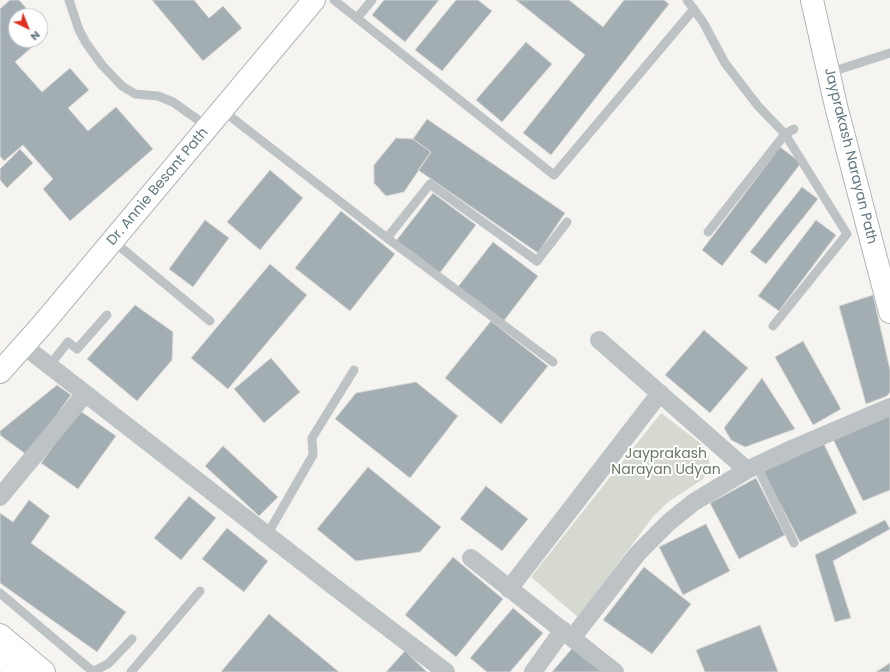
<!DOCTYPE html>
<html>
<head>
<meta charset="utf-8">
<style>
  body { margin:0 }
  #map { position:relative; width:890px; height:672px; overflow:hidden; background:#f5f4f0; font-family:Poppins,sans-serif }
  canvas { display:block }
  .north { position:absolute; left:8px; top:8px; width:40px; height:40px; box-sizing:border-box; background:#fff; border:1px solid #c1c9cd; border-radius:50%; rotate:137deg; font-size:11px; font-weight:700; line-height:16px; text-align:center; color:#637982 }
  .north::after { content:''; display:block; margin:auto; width:14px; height:18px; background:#e23123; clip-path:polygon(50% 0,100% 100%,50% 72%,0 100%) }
</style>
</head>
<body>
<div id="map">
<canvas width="890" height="672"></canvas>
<div class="north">N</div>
</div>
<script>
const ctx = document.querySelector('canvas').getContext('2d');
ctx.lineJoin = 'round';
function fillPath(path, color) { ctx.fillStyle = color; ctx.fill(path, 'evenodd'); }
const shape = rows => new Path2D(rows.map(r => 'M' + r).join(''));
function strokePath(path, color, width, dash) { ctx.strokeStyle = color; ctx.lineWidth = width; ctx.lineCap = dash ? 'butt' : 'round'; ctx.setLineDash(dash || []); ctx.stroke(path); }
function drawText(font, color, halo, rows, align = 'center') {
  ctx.font = font + ' Poppins,sans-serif'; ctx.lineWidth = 4; ctx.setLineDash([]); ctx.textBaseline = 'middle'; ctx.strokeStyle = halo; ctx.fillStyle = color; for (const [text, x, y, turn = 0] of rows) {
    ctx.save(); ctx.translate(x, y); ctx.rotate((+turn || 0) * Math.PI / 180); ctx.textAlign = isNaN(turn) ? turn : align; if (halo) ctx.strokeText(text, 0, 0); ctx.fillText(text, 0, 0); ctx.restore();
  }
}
const green = shape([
  [661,413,700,443,708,453,710,467,703,479,668,502,652,518,578,617,531,577]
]);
const building = shape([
  [10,0,19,0,33,16,16,16,16,40,40,40,40,24,48,33,15,62,42,92,70,68,89,90,68,108,88,131,116,107,153,149,70,221,43,189,53,179,23,145,4,161,0,156,0,9,10,0],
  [152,0,194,0,209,18,223,6,242,28,203,61,152,0],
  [384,0,439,0,405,42,372,15,384,0],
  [456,0,478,0,492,11,442,71,415,50,456,0],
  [516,0,569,0,603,27,624,0,664,0,669,4,551,155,523,133,585,55,516,0],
  [526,42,552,64,502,122,476,100,526,42],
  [427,119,565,213,538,253,418,170,431,152,413,139,427,119],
  [396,138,413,139,431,152,404,192,386,196,374,183,374,165,396,138],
  [780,147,801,163,722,266,702,250,780,147],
  [20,149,33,163,7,188,0,180,0,169,20,149],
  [270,170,303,198,260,250,227,222,270,170],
  [802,187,818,199,766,264,750,252,802,187],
  [433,193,476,225,439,274,396,241,433,193],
  [341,211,395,254,350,311,295,268,341,211],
  [205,220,229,238,193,287,169,269,205,220],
  [816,220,836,235,779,311,758,296,816,220],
  [493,242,538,276,503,322,457,288,493,242],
  [270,264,307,295,228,389,191,358,270,264],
  [873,295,890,370,890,392,887,396,866,404,839,306,873,295],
  [135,305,173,332,172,360,137,401,87,359,135,305],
  [491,321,548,366,501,424,445,378,491,321],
  [704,330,748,368,710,413,665,375,704,330],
  [803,341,841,409,813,425,775,357,803,341],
  [271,358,300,392,264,423,234,389,271,358],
  [762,378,795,429,745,447,731,440,724,428,762,378],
  [416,382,458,416,410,478,335,419,356,393,416,382],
  [57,385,71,395,27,455,0,435,0,431,57,385],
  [79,410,116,436,78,489,41,463,79,410],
  [890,414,890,490,863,501,833,439,890,414],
  [824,444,857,513,800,542,763,471,824,444],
  [223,446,278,497,259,516,205,466,223,446],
  [368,467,441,527,420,552,356,561,317,529,368,467],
  [756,478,785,535,739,559,710,503,756,478],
  [486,486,528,519,502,551,460,519,486,486],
  [189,496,216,518,181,560,154,538,189,496],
  [29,500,50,516,31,543,126,612,97,652,0,583,0,513,13,522,29,500],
  [885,520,890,529,833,561,851,618,835,622,815,555,885,520],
  [706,524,730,571,683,595,659,547,706,524],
  [227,528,268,561,244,592,202,559,227,528],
  [453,557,503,599,456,657,405,615,453,557],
  [644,567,691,604,652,654,603,620,644,567],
  [513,608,543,633,510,672,487,672,470,658,513,608],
  [269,614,339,672,221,672,269,614],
  [760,625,778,672,705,672,696,650,760,625],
  [575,645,608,672,552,672,575,645],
  [405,651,427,672,386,672,405,651],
  [890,663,890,672,876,672,890,663]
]);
const lane = shape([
  [69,0,79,30,86,43,102,65,122,86,135,94,158,96,173,102,208,127],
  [334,0,554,175,694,9],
  [687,0,703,22,725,63,758,106,785,134,847,234,773,326],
  [357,18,372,0],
  [828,73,890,53],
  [222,110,387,238,553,362],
  [708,232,785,134,794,129],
  [387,238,430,184,537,261,567,222],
  [113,241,210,321],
  [49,366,68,342,77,349,107,315],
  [757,466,794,543],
  [267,535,313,455,312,438,354,370],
  [0,593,91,670,96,670,108,664,132,639],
  [131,672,200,591]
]);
const street = shape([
  [599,340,747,470],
  [24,346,328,582,446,672],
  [0,497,85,394],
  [471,558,615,672],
  [509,589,660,393],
  [573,637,638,553,669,522,694,502,747,470,794,448,890,407],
  [533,672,563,630]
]);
const secondary = shape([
  [812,0,836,106,890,312],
  [0,372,42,325,314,0],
  [0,635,44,672],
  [0,657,18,672]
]);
const streetNames = [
  ["Jayprakash Narayan Path",850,156,76],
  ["Dr. Annie Besant Path",158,187,-50]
];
const parkNames = [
  ["Jayprakash",666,454],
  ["Narayan Udyan",666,470]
];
fillPath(green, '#d5d9d0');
fillPath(building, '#a3aeb2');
strokePath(building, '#d6d5d3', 1);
strokePath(secondary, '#afb6b9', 24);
strokePath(lane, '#bdc2c5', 9);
strokePath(street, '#bdc2c5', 18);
strokePath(secondary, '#fff', 22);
drawText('14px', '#637982', '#fff', streetNames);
drawText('14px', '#6a7962', '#fff', parkNames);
</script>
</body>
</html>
